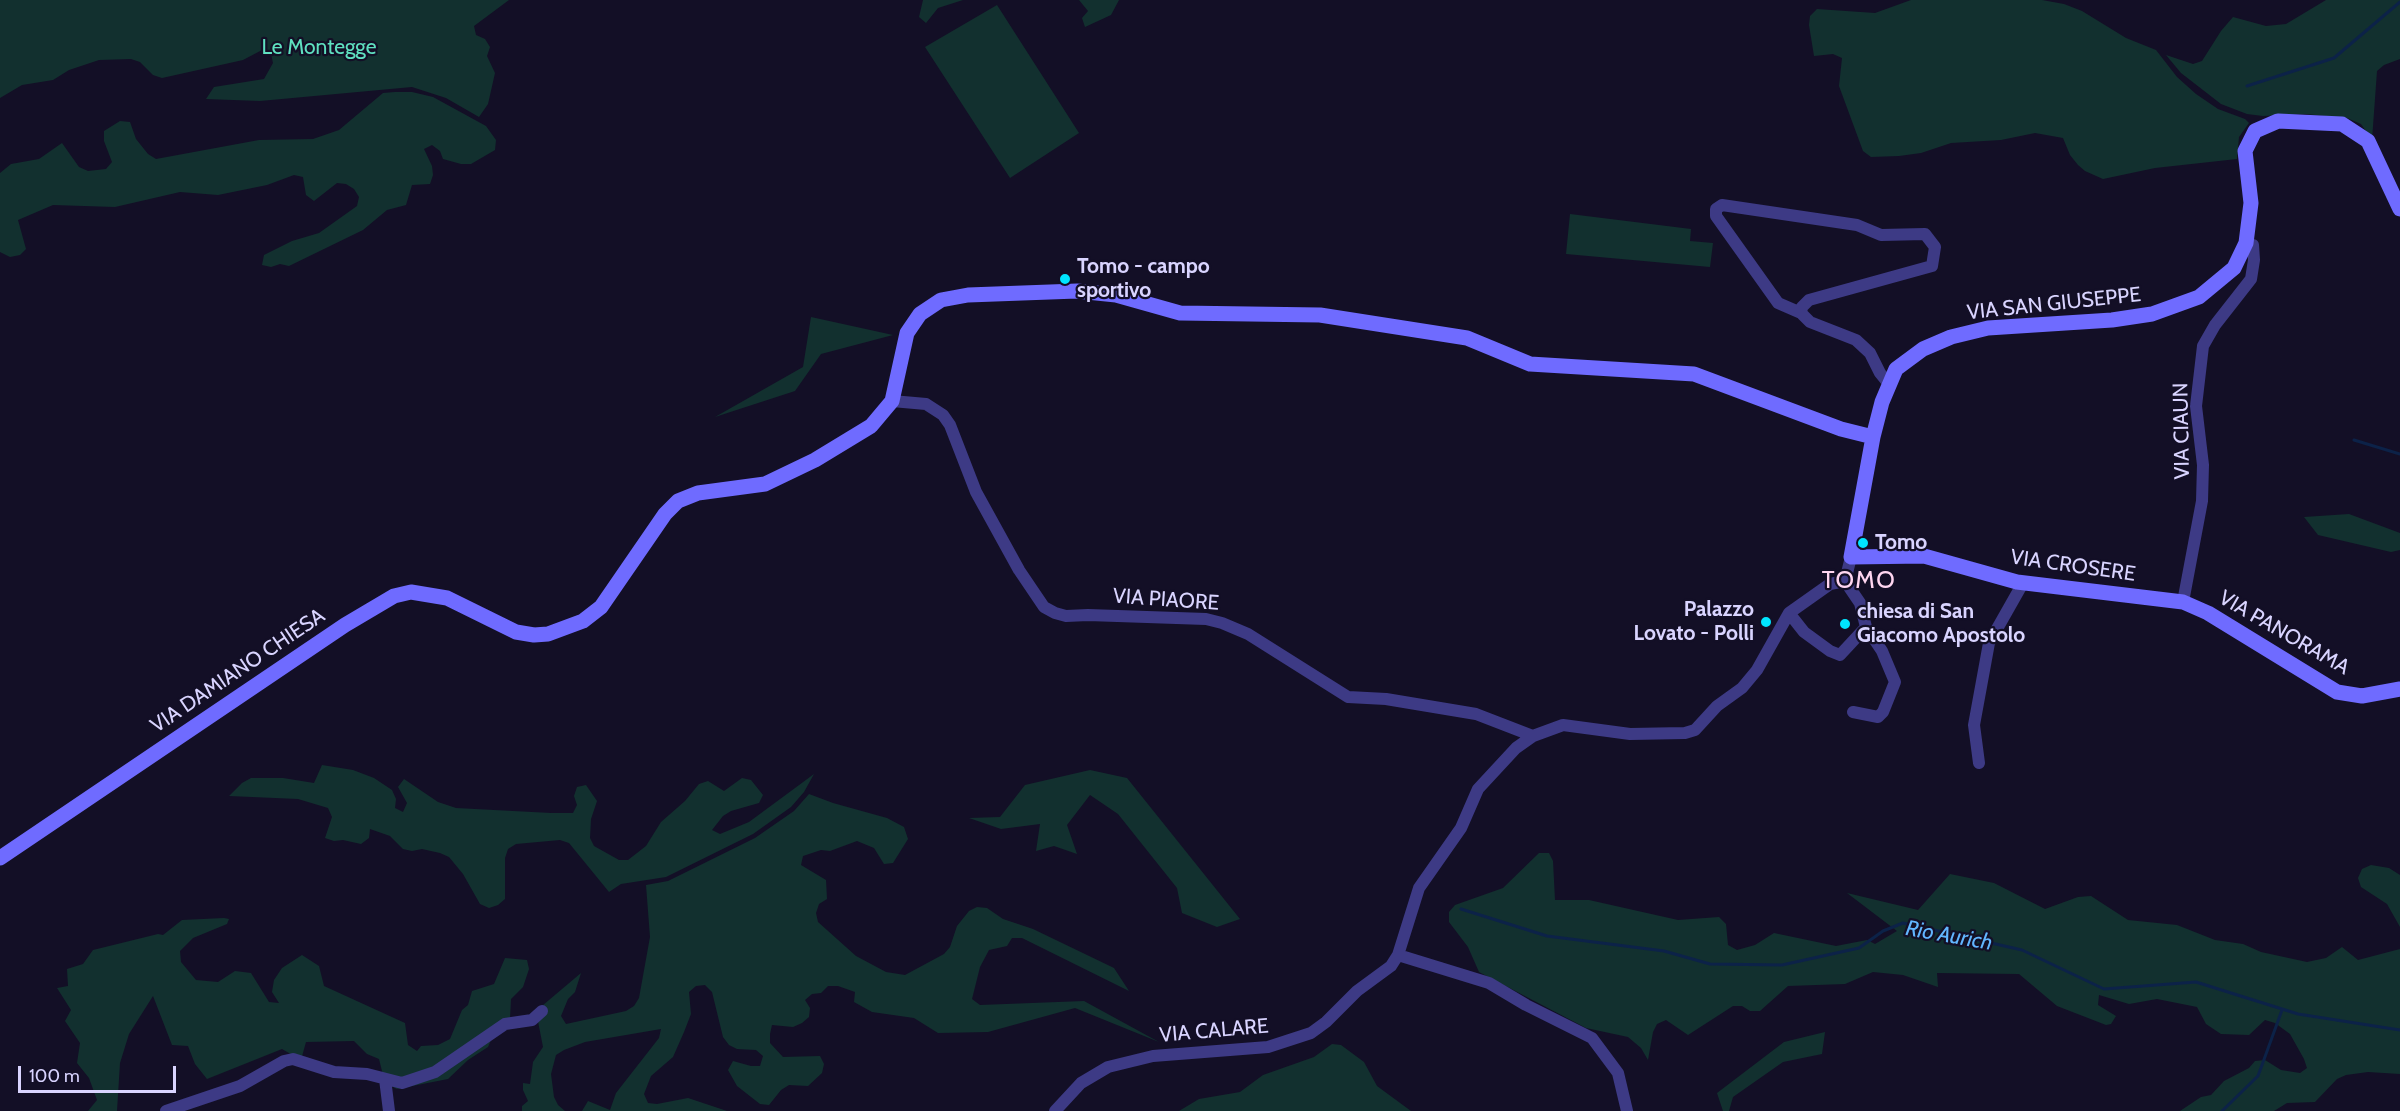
<!DOCTYPE html>
<html>
<head>
<meta charset="utf-8">
<style>
  body { margin:0 }
  #map { position:relative; width:2400px; height:1111px; overflow:hidden; background:#130f26; font-family:Cabin,sans-serif }
  canvas { display:block }
  .scale { position:absolute; left:18px; top:1066px; width:158px; height:27px; box-sizing:border-box; border:3px solid #d9d4ff; border-top:0; padding-left:8px; font-size:18px; line-height:21px; white-space:nowrap; color:#d9d4ff; -webkit-text-stroke:4px #130f26; paint-order:stroke }
</style>
</head>
<body>
<div id="map">
<canvas width="2400" height="1111"></canvas>
<div class="scale">100 m</div>
</div>
<script>
const ctx = document.querySelector('canvas').getContext('2d');
ctx.lineJoin = 'round';
function fillPath(path, color) { ctx.fillStyle = color; ctx.fill(path, 'evenodd'); }
const shape = rows => new Path2D(rows.map(r => 'M' + r).join(''));
function strokePath(path, color, width, dash) { ctx.strokeStyle = color; ctx.lineWidth = width; ctx.lineCap = dash ? 'butt' : 'round'; ctx.setLineDash(dash || []); ctx.stroke(path); }
function drawText(font, color, halo, rows, align = 'center') {
  ctx.font = font + ' Cabin,sans-serif'; ctx.lineWidth = 4.5; ctx.setLineDash([]); ctx.textBaseline = 'middle'; ctx.strokeStyle = halo; ctx.fillStyle = color; for (const [text, x, y, turn = 0] of rows) {
    ctx.save(); ctx.translate(x, y); ctx.rotate((+turn || 0) * Math.PI / 180); ctx.textAlign = isNaN(turn) ? turn : align; if (halo) ctx.strokeText(text, 0, 0); ctx.fillText(text, 0, 0); ctx.restore();
  }
}
const green = shape([
  [0,0,509,0,474,26,476,35,485,39,490,47,487,56,495,73,488,104,479,117,446,98,412,87,260,101,206,99,214,87,264,79,273,63,271,54,262,50,243,60,162,78,153,75,140,62,131,59,99,60,69,70,53,80,22,85,0,98],
  [923,0,963,0,938,8,926,23,919,17],
  [1079,0,1119,0,1111,15,1085,27,1082,18,1088,11],
  [1911,0,2042,0,2064,4,2082,11,2126,38,2156,50,2177,77,2196,94,2218,109,2245,119,2249,123,2239,137,2237,159,2155,168,2103,179,2085,171,2078,165,2070,155,2063,138,2035,133,2001,140,1951,143,1921,153,1899,156,1871,157,1863,151,1839,86,1842,58,1833,54,1814,56,1809,25,1810,16,1817,9,1875,13],
  [2326,0,2400,0,2400,59,2384,65,2377,71,2372,140,2361,124,2347,118,2305,114,2263,116,2247,114,2221,104,2181,73,2166,55,2193,64,2202,61,2221,31,2233,17,2266,26,2286,24],
  [997,5,1079,133,1010,178,925,47],
  [395,92,412,92,433,97,486,126,496,140,495,150,471,164,461,164,443,159,440,151,432,145,424,149,432,166,433,175,430,184,412,185,406,205,387,210,363,230,289,266,280,264,271,267,262,265,264,255,292,241,319,233,357,206,359,197,354,189,346,184,337,183,314,201,306,195,303,177,294,175,267,185,218,195,180,192,115,207,53,205,18,220,26,249,20,255,10,257,0,252,0,173,11,164,39,159,62,143,79,167,88,171,106,169,112,162,104,141,104,131,120,121,130,122,136,139,148,154,156,159,259,140,313,139,339,130,383,93],
  [1570,214,1691,229,1690,241,1713,243,1710,267,1566,254],
  [811,317,893,335,821,354,795,391,715,417,803,367],
  [2349,514,2400,533,2400,550,2391,552,2318,535,2304,517],
  [322,765,353,770,374,778,392,790,396,799,395,808,403,812,407,803,398,787,404,779,438,802,456,808,551,813,573,813,577,805,574,796,577,787,586,785,597,801,591,819,590,838,594,846,619,860,628,860,646,846,661,822,685,801,699,784,708,781,724,791,742,778,751,780,763,795,759,803,731,811,723,816,712,830,720,834,749,822,814,774,804,792,791,807,753,834,666,877,621,884,609,892,569,843,560,840,516,844,508,849,505,858,505,899,498,905,489,908,480,904,463,874,449,857,440,853,422,849,412,851,403,849,390,836,370,829,369,838,361,844,343,840,334,841,325,838,332,817,328,808,298,799,229,796,242,783,251,778,283,778,314,783],
  [1090,770,1127,778,1240,919,1217,927,1182,913,1177,888,1118,814,1090,795,1067,825,1077,854,1054,846,1036,851,1040,824,1001,829,969,818,1000,817,1025,785],
  [809,794,833,803,887,818,904,827,908,839,893,863,884,864,874,848,857,841,830,851,821,850,803,856,801,865,826,880,827,899,819,904,816,913,818,922,856,956,886,972,905,975,944,954,950,947,957,926,969,911,977,907,987,908,1003,919,1033,929,1114,968,1129,991,1022,938,1012,938,1007,946,989,950,980,967,972,999,980,1005,1084,1001,1159,1042,1075,1008,988,1032,938,1033,914,1018,872,1012,854,1002,855,992,838,986,828,986,821,993,812,994,805,1000,810,1008,809,1017,802,1023,793,1027,772,1025,770,1034,770,1043,783,1057,820,1056,824,1064,822,1073,808,1086,789,1085,781,1090,769,1105,760,1104,737,1086,728,1070,733,1061,751,1066,760,1066,763,1056,756,1050,737,1049,729,1045,723,1037,712,992,705,985,696,986,689,992,691,1014,684,1032,673,1057,651,1076,644,1094,648,1103,657,1104,688,1098,727,1111,582,1111,588,1101,610,1110,616,1093,659,1038,661,1029,585,1042,564,1050,556,1055,551,1074,554,1097,558,1105,565,1111,522,1111,522,1106,528,1101,523,1090,523,1083,530,1084,533,1062,543,1047,536,1011,581,973,575,992,568,999,561,1016,566,1024,626,1011,634,1006,639,998,650,937,646,885,668,881,755,838,794,811],
  [1539,853,1549,853,1553,861,1555,900,1589,900,1678,920,1719,917,1726,924,1728,945,1737,950,1755,945,1774,933,1836,946,1867,940,1875,944,1897,931,1847,893,1918,910,1950,874,1994,883,2045,909,2078,897,2091,896,2128,920,2177,925,2215,940,2243,944,2261,952,2307,962,2326,958,2342,947,2358,960,2400,949,2400,1074,2368,1072,2346,1075,2337,1079,2315,1102,2287,1103,2274,1111,2180,1111,2201,1097,2211,1095,2224,1081,2249,1068,2255,1061,2265,1060,2281,1070,2300,1073,2307,1068,2304,1059,2290,1034,2275,1023,2265,1020,2249,1035,2221,1034,2206,1024,2197,1007,2157,999,2129,1004,2099,995,2098,1005,2116,1016,2111,1024,2106,1025,2057,1006,2019,974,1937,973,1938,987,1903,975,1873,972,1845,984,1788,986,1760,1011,1750,1011,1742,1006,1733,1006,1688,1035,1666,1020,1657,1024,1653,1032,1648,1060,1641,1048,1628,1037,1586,1028,1479,972,1468,947,1449,922,1449,912,1455,905,1503,888],
  [2371,865,2389,868,2400,875,2400,927,2387,904,2361,887,2358,878,2362,869],
  [224,918,229,919,227,924,193,938,180,951,181,962,196,980,218,982,235,971,251,973,269,1002,279,1003,272,992,274,980,282,968,302,955,319,966,324,986,405,1023,408,1045,417,1051,421,1046,438,1045,450,1039,462,1010,468,1005,472,991,494,984,505,958,527,960,529,969,523,987,511,999,510,1019,496,1029,488,1047,468,1060,448,1079,397,1089,385,1083,379,1059,367,1054,354,1041,306,1042,301,1060,282,1049,207,1079,195,1064,188,1046,172,1045,153,996,129,1034,120,1063,117,1111,88,1111,97,1100,89,1078,77,1063,80,1043,65,1021,71,1010,57,988,68,986,67,969,83,964,93,950,158,934,163,935,182,920],
  [1825,1032,1822,1054,1783,1062,1733,1097,1729,1111,1723,1111,1717,1093,1784,1042],
  [1332,1044,1341,1045,1364,1062,1377,1086,1411,1111,1179,1111,1199,1099,1240,1092,1263,1075,1314,1057]
]);
const stream = shape([
  [2247,86,2334,58,2400,2],
  [2354,440,2400,454],
  [1461,909,1547,936,1664,951,1710,964,1782,965,1859,948,1883,931,1903,923,2022,950,2104,989,2196,982,2298,1014,2400,1030],
  [2222,1111,2258,1076,2282,1010]
]);
const street = shape([
  [1801,313,1778,303,1716,216,1716,209,1722,205,1857,225,1881,235,1925,234,1935,247,1932,266,1809,300,1802,307,1801,313,1810,322,1856,340,1870,353,1880,373,1889,384],
  [892,401,926,404,943,415,950,425,976,492,1019,570,1044,607,1055,613,1066,616,1088,615,1206,619,1222,623,1248,634,1348,697,1386,699,1476,714,1533,736],
  [1845,581,1851,557],
  [2183,602,2202,501,2203,465,2196,406,2203,346,2215,325,2251,279,2254,260,2253,245,2246,243],
  [1789,613,1804,632,1830,651,1840,655,1866,627,1860,603,1845,581],
  [1853,712,1878,717,1883,712,1895,682,1882,651,1866,627],
  [1979,763,1974,725,1989,643,2023,583],
  [1398,955,1489,983,1526,1005,1592,1038,1618,1073,1627,1111],
  [385,1079,389,1111],
  [166,1111,240,1086,284,1061,293,1059,334,1072,367,1074,402,1083,435,1072,505,1024,532,1020,542,1011],
  [1055,1111,1081,1083,1108,1067,1153,1056,1268,1047,1311,1033,1326,1022,1357,991,1391,966,1398,955,1419,888,1461,828,1478,789,1516,748,1533,736,1563,725,1630,734,1685,733,1695,730,1717,706,1742,688,1757,670,1789,613,1830,584,1845,581]
]);
const secondary = shape([
  [2400,209,2368,141,2342,124,2278,121,2255,131,2245,151,2251,203,2246,243,2234,268,2199,297,2152,314,2112,320,1988,328,1951,337,1923,349,1896,369,1882,402,1873,437,1851,557,1924,556,2017,582,2183,602,2208,613,2337,692,2362,696,2400,689],
  [0,858,345,625,394,596,411,592,447,598,516,632,534,635,548,634,583,621,601,607,665,514,678,501,698,493,765,484,815,460,871,426,892,401,907,333,920,314,941,300,968,295,1077,291,1116,295,1180,313,1320,315,1467,338,1530,364,1694,374,1841,429,1873,437]
]);
const markers = [
  [1065,279,6,"#00e5ff"],
  [1863,543,6,"#00e5ff"],
  [1766,622,6,"#00e5ff"],
  [1845,624,6,"#00e5ff"]
];
const parkNames = [
  ["Le Montegge",319,48]
];
const poiNames = [
  ["Tomo - campo",1077,267],
  ["sportivo",1077,291],
  ["Tomo",1875,543],
  ["Palazzo",1754,610,"right"],
  ["Lovato - Polli",1754,634,"right"],
  ["chiesa di San",1857,612],
  ["Giacomo Apostolo",1857,636]
];
const streetNames = [
  ["VIA SAN GIUSEPPE",2054,304,-6],
  ["VIA CIAUN",2182,431,-91],
  ["VIA CROSERE",2073,566,8],
  ["VIA PIAORE",1166,600,4],
  ["VIA PANORAMA",2284,633,30],
  ["VIA DAMIANO CHIESA",238,671,-34],
  ["VIA CALARE",1214,1031,-5]
];
const waterNames = [
  ["Rio Aurich",1949,936,10]
];
const quarterNames = [
  ["TOMO",1859,581]
];
fillPath(green, '#12302f');
strokePath(stream, '#0c2248', 3);
strokePath(street, '#3d3a85', 12);
strokePath(secondary, '#6f6bff', 15);
for (const [x, y, r, color] of markers) { const dot = new Path2D(); dot.arc(x, y, r, 0, 2 * Math.PI); ctx.fillStyle = color; ctx.fill(dot); strokePath(dot, '#130f26', 2); }
drawText('21px', '#5fe0c0', '#130f26', parkNames);
drawText('bold 21px', '#d9d4ff', '#130f26', poiNames, 'left');
drawText('21px', '#d9d4ff', '#130f26', streetNames);
drawText('italic 22px', '#62b6ff', '#130f26', waterNames);
ctx.letterSpacing = '1.5px';
drawText('24px', '#ffd6f0', '#130f26', quarterNames);
ctx.letterSpacing = '0px';
</script>
</body>
</html>
